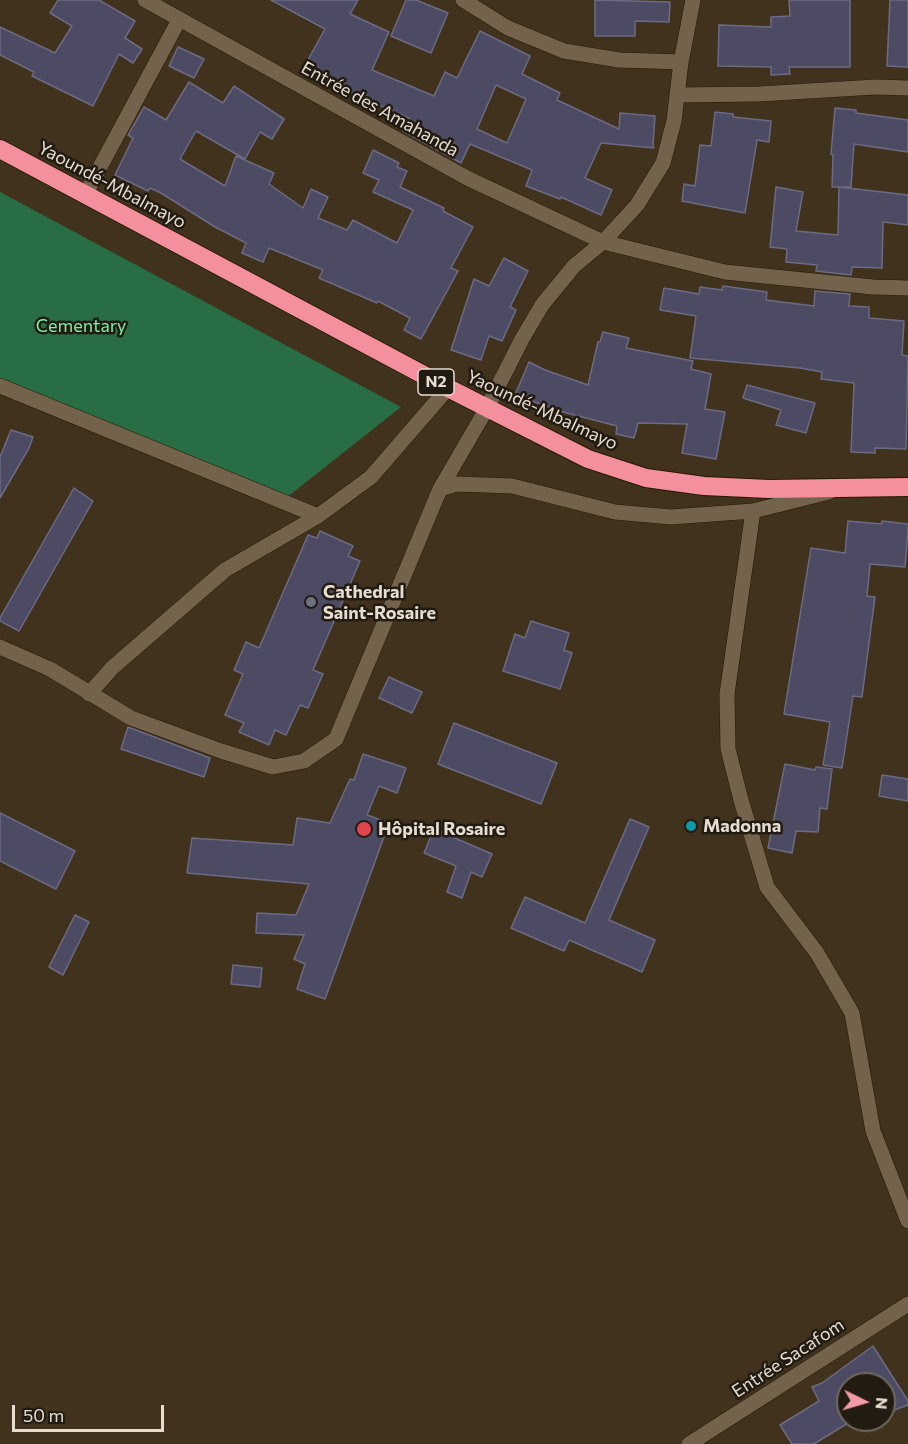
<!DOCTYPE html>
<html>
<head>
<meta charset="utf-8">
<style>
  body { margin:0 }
  #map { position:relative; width:908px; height:1444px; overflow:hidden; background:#41321d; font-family:Commissioner,sans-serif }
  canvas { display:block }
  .north { position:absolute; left:836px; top:1372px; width:60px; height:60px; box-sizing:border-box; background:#221b12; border:2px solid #70685e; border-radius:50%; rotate:95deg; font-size:16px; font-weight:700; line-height:24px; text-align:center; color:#e6dcd0 }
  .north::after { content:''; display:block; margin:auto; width:21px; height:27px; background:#f39aa7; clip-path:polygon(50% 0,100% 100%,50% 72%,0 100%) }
  .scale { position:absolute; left:12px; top:1405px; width:152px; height:27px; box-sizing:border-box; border:3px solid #e6dcd0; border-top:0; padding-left:8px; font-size:18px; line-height:21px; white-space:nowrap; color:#e6dcd0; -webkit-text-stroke:4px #221b12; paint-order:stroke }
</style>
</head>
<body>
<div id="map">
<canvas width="908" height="1444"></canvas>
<div class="north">N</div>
<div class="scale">50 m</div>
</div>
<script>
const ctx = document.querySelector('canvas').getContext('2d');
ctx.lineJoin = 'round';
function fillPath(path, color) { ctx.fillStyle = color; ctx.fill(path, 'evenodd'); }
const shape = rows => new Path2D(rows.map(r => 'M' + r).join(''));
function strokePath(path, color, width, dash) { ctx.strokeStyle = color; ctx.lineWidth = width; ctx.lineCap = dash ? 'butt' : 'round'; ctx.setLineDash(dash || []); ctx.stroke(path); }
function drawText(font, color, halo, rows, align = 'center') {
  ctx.font = font + ' Commissioner,sans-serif'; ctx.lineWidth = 5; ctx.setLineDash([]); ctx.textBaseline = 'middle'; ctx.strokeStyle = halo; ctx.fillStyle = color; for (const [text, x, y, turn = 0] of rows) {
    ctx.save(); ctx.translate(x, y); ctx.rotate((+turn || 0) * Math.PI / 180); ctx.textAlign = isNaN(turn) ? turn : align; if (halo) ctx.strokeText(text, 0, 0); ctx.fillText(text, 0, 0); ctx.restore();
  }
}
const green = shape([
  [0,192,401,407,276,506,0,378]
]);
const building = shape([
  [58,0,99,0,135,21,125,38,142,49,133,63,119,54,93,106,32,76,34,72,0,55,0,27,55,53,72,26,50,13,58,0],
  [271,0,358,0,350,14,389,32,372,70,434,96,445,72,457,78,480,31,530,56,522,74,560,93,557,100,619,129,620,113,655,116,653,145,654,148,601,143,585,178,612,190,601,215,561,197,560,199,526,186,532,170,470,144,461,163,403,131,409,118,349,92,304,67,325,29,271,0],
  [496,85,526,99,507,143,477,129,496,85],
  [406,0,416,0,448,13,431,53,391,36,406,0],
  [595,0,670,2,669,22,635,21,635,36,595,36,595,0],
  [789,0,850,0,850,67,789,67,790,74,771,75,771,67,718,66,719,25,771,27,771,17,790,16,789,0],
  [890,0,908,0,908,67,887,66,890,0],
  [178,47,204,59,194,78,169,66,178,47],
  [189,82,223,103,234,86,284,119,272,139,260,132,245,159,196,131,180,159,225,186,236,156,274,173,269,184,303,208,311,189,328,197,318,218,347,230,353,220,397,243,413,210,373,192,379,180,363,173,373,150,399,163,397,167,407,171,400,187,444,208,443,211,473,227,451,268,458,271,421,339,404,330,410,318,378,301,377,303,319,278,323,270,269,248,263,262,242,253,246,243,215,227,161,193,150,188,148,191,115,175,133,138,128,135,144,107,166,120,189,82],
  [835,108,856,110,856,113,908,120,908,152,854,144,851,187,832,187,833,155,831,154,835,108],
  [715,112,733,114,733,117,771,121,769,142,757,140,745,213,682,201,684,184,695,186,700,145,711,146,715,112],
  [776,187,803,192,796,231,838,235,839,187,908,195,908,225,883,222,882,268,852,267,851,275,816,271,817,265,786,262,787,249,770,247,776,187],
  [504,258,528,271,510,307,516,310,502,341,489,336,481,360,451,350,474,279,489,286,504,258],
  [723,286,767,292,766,300,814,306,815,291,850,294,849,306,869,307,869,318,904,321,902,355,908,356,906,449,875,448,875,453,851,452,854,383,821,379,822,372,800,368,690,358,696,316,660,310,664,288,699,294,700,287,722,290,723,286],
  [603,332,629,338,626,348,693,361,691,369,711,374,705,409,725,412,716,459,682,453,687,424,638,423,634,438,616,434,617,426,563,412,515,395,529,362,545,370,588,385,598,342,600,342,603,332],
  [747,385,815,403,806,433,776,425,781,410,743,398,747,385],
  [11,430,33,437,29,448,0,498,0,457,11,430],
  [74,488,93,501,19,631,0,621,0,618,74,488],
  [848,521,881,524,882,521,908,524,908,530,905,567,870,564,867,596,875,597,862,697,853,696,842,768,823,765,830,722,784,714,811,548,845,553,848,521],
  [320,531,353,546,348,556,360,561,313,670,323,674,308,708,300,705,286,735,275,730,269,745,239,732,244,723,225,715,243,674,234,670,246,642,259,648,308,535,317,538,320,531],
  [531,621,569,633,564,650,572,653,560,689,503,671,515,634,525,638,531,621],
  [389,677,422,692,412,713,379,698,389,677],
  [454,723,557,763,541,804,438,764,454,723],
  [128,727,210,758,204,777,121,749,128,727],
  [363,754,406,768,397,793,379,786,367,815,389,823,325,999,297,989,305,964,294,959,304,935,256,933,257,913,296,915,309,884,187,873,192,838,293,845,297,818,330,823,350,779,354,780,363,754],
  [785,764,815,770,816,767,832,769,827,809,820,808,818,832,796,831,792,853,768,848,785,764],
  [882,775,908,779,908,801,879,796,882,775],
  [0,813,75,851,56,889,0,861,0,813],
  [630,819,649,827,609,920,655,940,642,972,569,940,564,951,511,928,525,897,585,923,630,819],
  [434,829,492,854,482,877,471,872,462,898,447,892,456,866,424,853,434,829],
  [75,915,89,922,63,975,49,967,75,915],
  [233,965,262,968,260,987,231,984,233,965],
  [873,1346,908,1401,908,1405,884,1414,884,1384,848,1384,848,1423,814,1444,792,1444,780,1425,819,1401,812,1387,822,1383,873,1346]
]);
const street = shape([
  [145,0,467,178,603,242,725,272,873,287,908,288],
  [463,0,508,28,564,51,619,60,681,62],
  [677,95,759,94,875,87,908,88],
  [85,195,179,20],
  [0,386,318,516],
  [440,489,457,484,512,486,615,512,671,517,753,511,829,492],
  [753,511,727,694,728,749,741,800,767,887,817,953,852,1013,873,1131,908,1221],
  [0,647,50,669,131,718,221,751,273,767,304,761,336,739,440,489,487,408,522,339,542,305,574,266,603,242,637,205,663,163,674,121,681,62,693,0],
  [89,694,112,668,225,570,318,516,371,477,448,388],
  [689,1444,908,1304]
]);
const highway = shape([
  [0,149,448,388,588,459,646,478,704,486,769,489,908,487]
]);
const markers = [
  [311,602,6,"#6b7280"],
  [691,826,6,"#0f9aa8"],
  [364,829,8,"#e0444e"]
];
const shields = [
  [436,382,36]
];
const shieldNames = [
  ["N2",436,382]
];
const streetNames = [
  ["Entrée des Amahanda",380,109,29],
  ["Yaoundé-Mbalmayo",112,185,28],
  ["Yaoundé-Mbalmayo",542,410,25],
  ["Entrée Sacafom",788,1358,-33]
];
const parkNames = [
  ["Cementary",81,326]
];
const poiNames = [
  ["Cathedral",323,592],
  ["Saint-Rosaire",323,613],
  ["Madonna",703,826],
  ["Hôpital Rosaire",378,829]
];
fillPath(green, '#286d44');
fillPath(building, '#4c4b63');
strokePath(building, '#6c6b84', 1.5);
strokePath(street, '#271905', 16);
strokePath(highway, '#271905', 20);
strokePath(street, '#73624c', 15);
strokePath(highway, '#f4909d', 18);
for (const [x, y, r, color] of markers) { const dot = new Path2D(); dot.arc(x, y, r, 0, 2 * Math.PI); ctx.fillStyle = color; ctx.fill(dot); strokePath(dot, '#221b12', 2); }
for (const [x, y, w] of shields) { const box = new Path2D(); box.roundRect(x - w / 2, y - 13, w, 26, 4.5); ctx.fillStyle = '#221b12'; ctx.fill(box); strokePath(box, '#e6dcd0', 1.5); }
drawText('bold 16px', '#e6dcd0', null, shieldNames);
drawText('18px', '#e6dcd0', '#221b12', streetNames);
drawText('18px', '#7af0a6', '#221b12', parkNames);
drawText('bold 18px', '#e6dcd0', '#221b12', poiNames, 'left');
</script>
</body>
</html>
